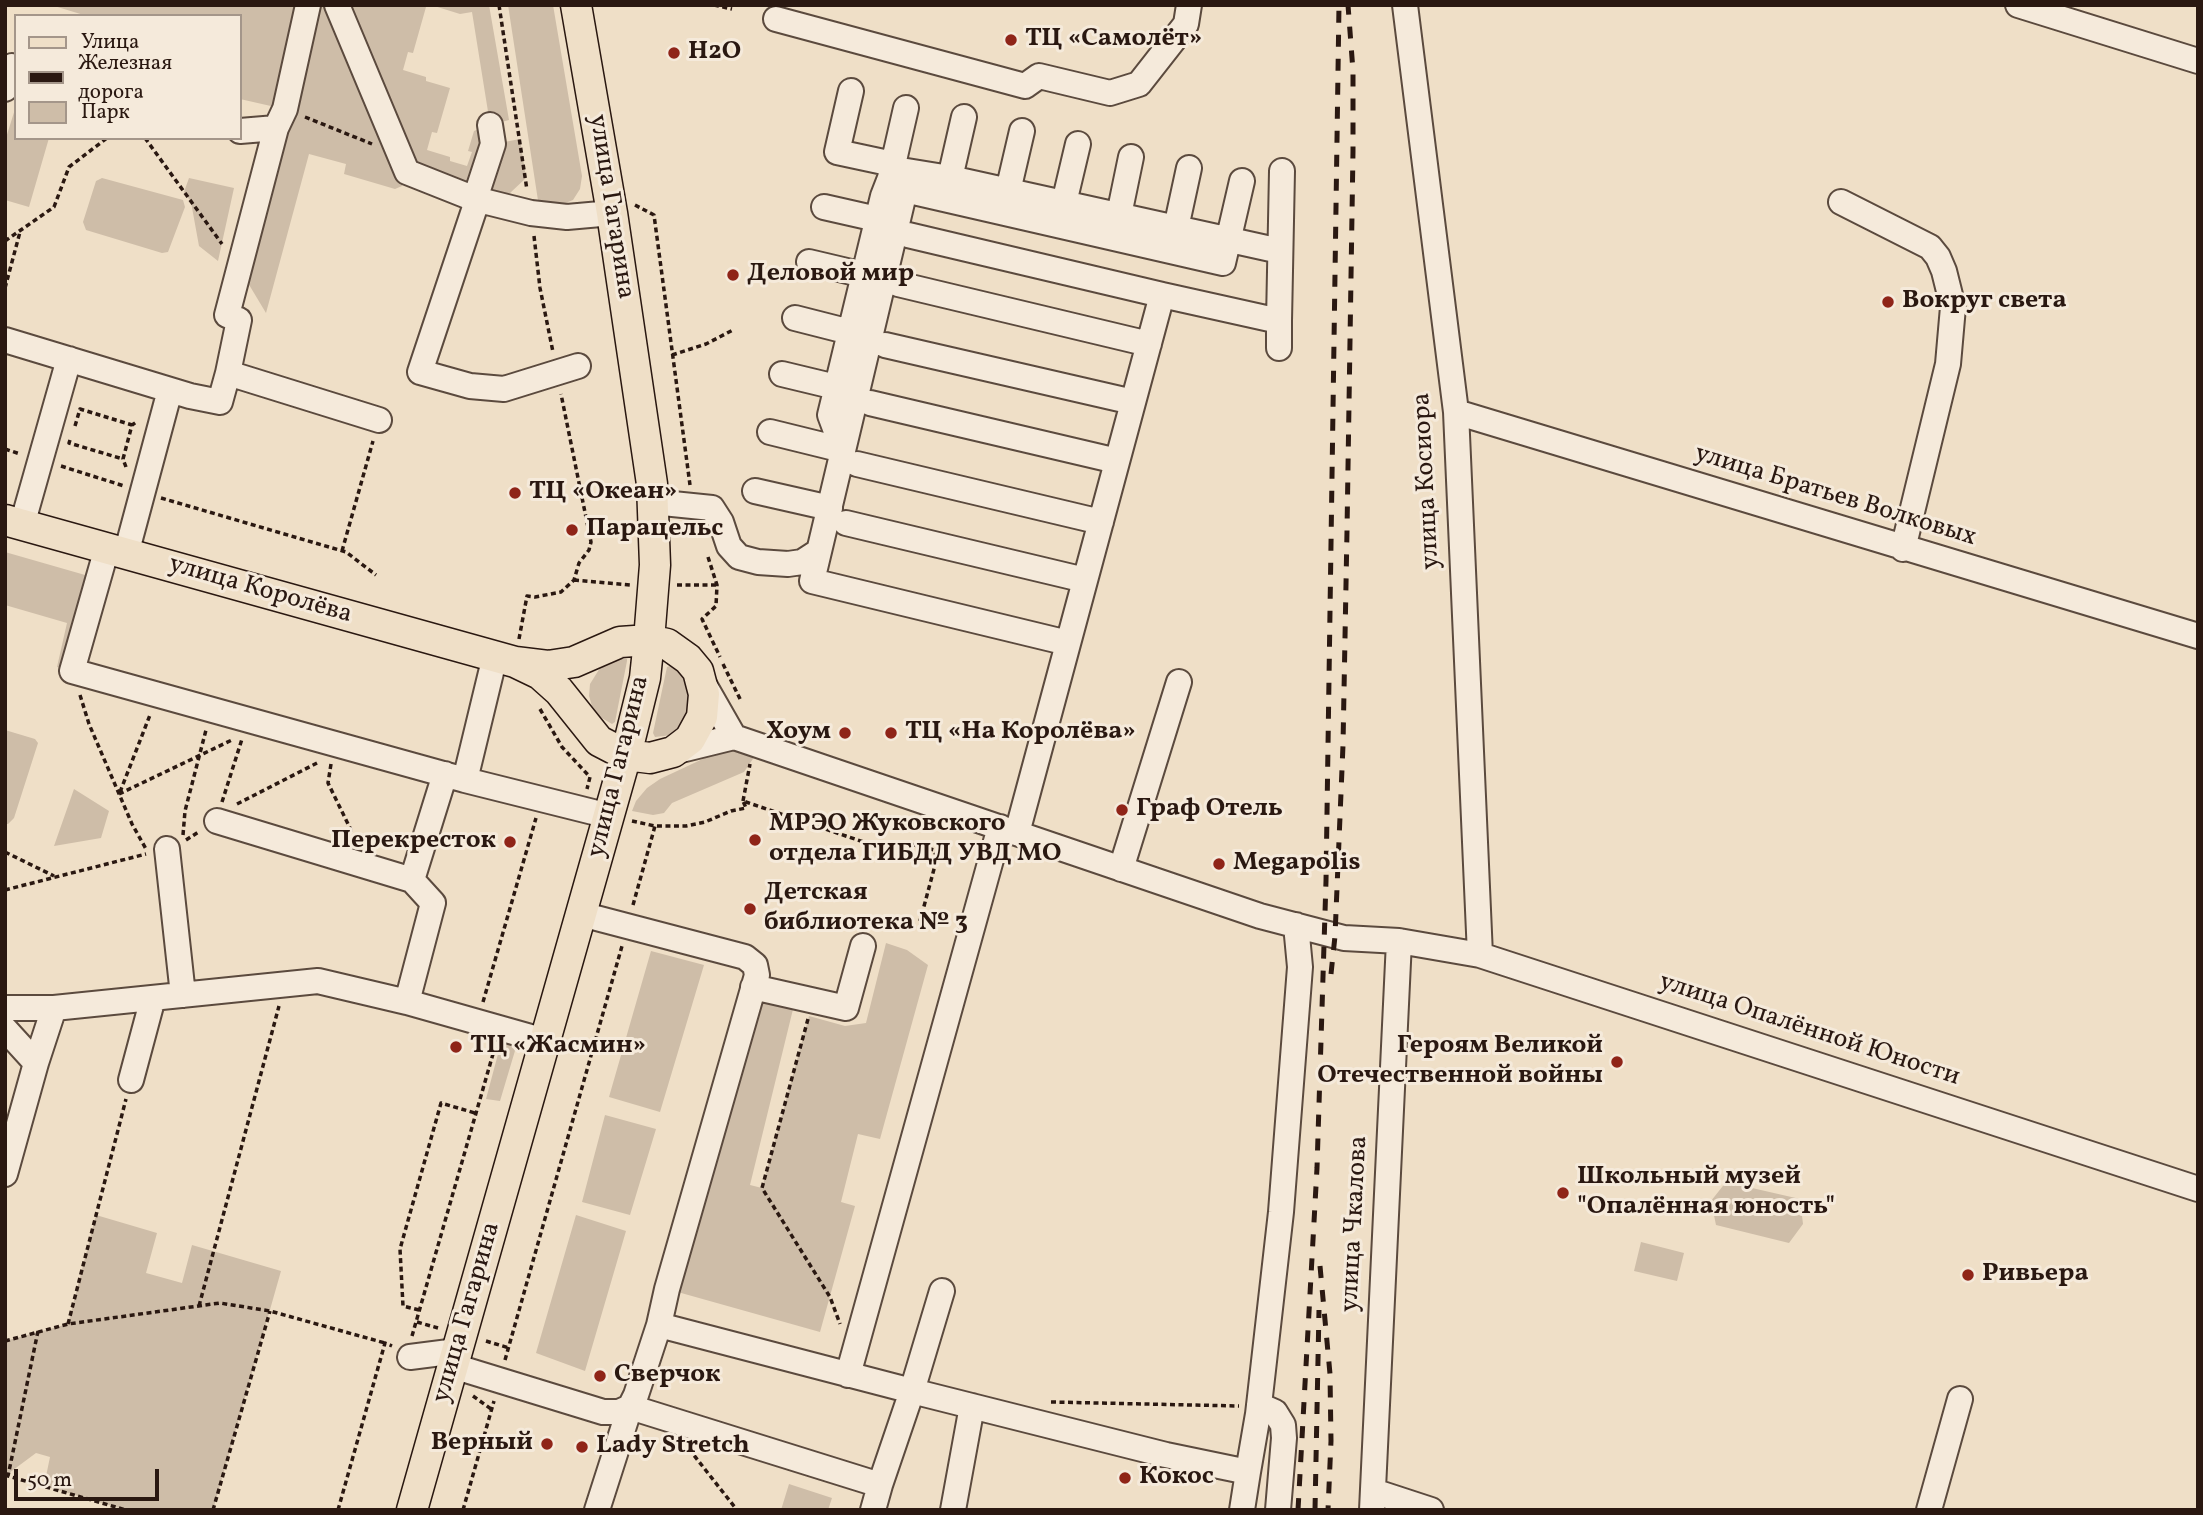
<!DOCTYPE html>
<html>
<head>
<meta charset="utf-8">
<style>
  body { margin:0 }
  #map { position:relative; width:2203px; height:1515px; overflow:hidden; background:#efdfc7; font-family:Vollkorn,serif }
  canvas { display:block }
  .frame { position:absolute; inset:0; border:7px solid #2a1811; pointer-events:none }
  .legend { position:absolute; left:14px; top:14px; width:228px; height:126px; box-sizing:border-box; background:#f5eadb; border:2px solid #a4968a; margin:0; padding:9px 12px; list-style:none; font-size:21px; color:#2a1811 }
  .legend li { display:flex; align-items:center; gap:14px; height:35px }
  .legend b { width:35px; border:2px solid #a4968a }
  .scale { position:absolute; left:14px; top:1469px; width:145px; height:32px; box-sizing:border-box; border:4px solid #2a1811; border-top:0; padding-left:9px; font-size:21px; line-height:24px; white-space:nowrap; color:#2a1811; -webkit-text-stroke:5px #f5eadb; paint-order:stroke }
</style>
</head>
<body>
<div id="map">
<canvas width="2203" height="1515"></canvas>
<div class="frame"></div>
<ul class="legend">
<li><b style="height:9px;background:#efdfc7"></b>Улица</li>
<li><b style="height:9px;background:#2a1811"></b>Железная дорога</li>
<li><b style="height:19px;background:#cebda8"></b>Парк</li>
</ul>
<div class="scale">50 m</div>
</div>
<script>
const ctx = document.querySelector('canvas').getContext('2d');
ctx.lineJoin = 'round';
function fillPath(path, color) { ctx.fillStyle = color; ctx.fill(path, 'evenodd'); }
const shape = rows => new Path2D(rows.map(r => 'M' + r).join(''));
function strokePath(path, color, width, dash) { ctx.strokeStyle = color; ctx.lineWidth = width; ctx.lineCap = dash ? 'butt' : 'round'; ctx.setLineDash(dash || []); ctx.stroke(path); }
function drawText(font, color, halo, rows, align = 'center') {
  ctx.font = font + ' Vollkorn,serif'; ctx.lineWidth = 6; ctx.setLineDash([]); ctx.textBaseline = 'middle'; ctx.strokeStyle = halo; ctx.fillStyle = color; for (const [text, x, y, turn = 0] of rows) {
    ctx.save(); ctx.translate(x, y); ctx.rotate((+turn || 0) * Math.PI / 180); ctx.textAlign = isNaN(turn) ? turn : align; if (halo) ctx.strokeText(text, 0, 0); ctx.fillText(text, 0, 0); ctx.restore();
  }
}
const green = shape([
  [51,5,420,5,426,7,413,53,408,52,403,70,426,77,426,81,450,88,437,133,432,132,427,150,450,157,450,161,467,166,472,152,468,151,474,131,490,124,472,12,460,14,431,5,489,5,509,120,490,125,494,144,520,139,526,178,510,193,501,193,407,172,402,186,395,189,344,174,346,164,309,154,266,313,239,268,284,109,240,99,240,16,87,16],
  [508,5,553,5,582,176,580,189,573,200,563,204,539,207],
  [16,106,16,138,49,138,29,207,5,200,5,141],
  [102,178,183,200,185,207,168,252,162,253,86,230,83,222,96,181],
  [189,178,234,188,218,261,199,246,191,202,184,192],
  [5,552,99,579,72,671,57,667,67,623,5,605],
  [621,658,627,659,627,661,615,722,612,724,600,717,592,706,589,696,590,684,600,668],
  [670,666,681,674,688,683,692,707,684,726,672,735,655,737,653,733,667,667],
  [5,730,35,739,38,743,14,818,8,824,5,824],
  [736,748,757,753,744,772,672,803,664,813,653,815,632,811,636,801,647,788,660,779,724,749],
  [74,789,109,811,101,838,54,846],
  [886,943,907,950,928,965,880,1139,858,1134,841,1202,855,1206,820,1332,667,1289,753,987,796,997,750,1185,762,1188,809,1016,845,1026,866,1023],
  [651,951,704,965,660,1112,609,1097],
  [502,1039,517,1044,500,1101,486,1099],
  [605,1115,656,1129,630,1215,582,1202],
  [1726,1182,1800,1199,1803,1224,1789,1243,1716,1225,1711,1201],
  [96,1215,157,1233,146,1273,182,1283,192,1245,281,1271,213,1510,126,1510,44,1486,50,1457,36,1453,5,1476,5,1341,68,1324],
  [576,1215,626,1231,585,1371,536,1353],
  [1641,1242,1684,1253,1677,1281,1634,1271],
  [789,1484,832,1498,828,1510,781,1510]
]);
const path = shape([
  [499,5,527,190],
  [714,5,732,9],
  [305,117,372,144],
  [145,138,222,244],
  [635,205,654,215,690,485],
  [534,236,540,288,553,352],
  [5,241,54,207,69,167,107,138],
  [5,288,20,232],
  [672,355,706,344,733,330],
  [75,426,80,409,132,425],
  [70,440,69,443,123,459],
  [5,449,20,454],
  [61,466,124,486],
  [126,467,123,459,132,425,138,421],
  [161,498,346,552,376,575],
  [342,551,373,441],
  [708,557,717,585,716,606,702,619,720,657],
  [574,580,631,585],
  [677,585,717,585],
  [519,639,527,596,535,597,561,592,574,580,579,563,589,550,591,542,561,394],
  [723,664,741,701],
  [80,695,89,724,132,824,146,849],
  [540,709,562,747,590,777,587,789],
  [331,764,328,783,351,830,351,838],
  [120,792,150,715],
  [119,794,234,739],
  [743,801,750,764],
  [222,802,242,739],
  [237,804,317,763],
  [632,821,655,826,686,826,705,822,731,811,746,808,743,801,890,851,895,850,903,842,934,850,937,858,920,921],
  [183,835,185,811,206,730],
  [186,840,200,831],
  [5,852,54,876],
  [5,890,146,854],
  [633,905,655,826],
  [483,1002,536,818],
  [808,1019,762,1188,830,1297,840,1324],
  [199,1306,279,1006],
  [419,1310,403,1306,400,1249,441,1103,475,1113],
  [417,1322,438,1328],
  [68,1324,126,1099],
  [38,1331,8,1476,126,1510],
  [412,1336,495,1047],
  [5,1341,68,1324,220,1303,270,1311,385,1343],
  [486,1341,509,1348],
  [505,1360,622,946],
  [473,1396,491,1409],
  [1051,1402,1239,1406],
  [689,1449,737,1510],
  [213,1510,270,1311],
  [338,1510,385,1343,392,1346],
  [463,1510,494,1401]
]);
const minor = shape([
  [337,5,407,172,475,199,531,213,567,217,612,213],
  [1405,5,1456,412,1480,955],
  [2018,5,2198,61],
  [776,19,1025,86,1039,76,1110,93,1139,84,1186,24,1189,5],
  [5,89,12,66],
  [851,91,837,152,893,164],
  [490,125,493,144,475,199,474,210,420,372,470,386,504,389,578,366],
  [240,131,276,128,285,109,308,5],
  [890,178,906,108],
  [950,178,964,117],
  [1008,191,1022,131],
  [1841,202,1930,247,1938,257,1944,271,1953,307,1948,364,1903,549],
  [1064,203,1078,144],
  [824,207,877,219],
  [1119,215,1131,157],
  [1176,228,1189,168],
  [908,235,1162,295,1017,833],
  [809,262,864,275],
  [898,284,1149,344],
  [1162,295,1279,321,1282,171],
  [795,318,850,332],
  [5,340,190,396,220,402,228,373,379,420],
  [885,345,1133,402],
  [1279,348,1279,321],
  [228,373,239,320,227,315,276,128],
  [782,374,836,387],
  [870,403,1117,461],
  [1456,412,2198,636],
  [770,432,843,450,830,415,883,196,890,178,896,172,907,171,950,178,1280,251],
  [857,464,1101,522],
  [755,491,830,508],
  [653,502,712,508,721,522,729,546,739,557,758,562,788,564,802,562,819,551],
  [846,523,1085,580],
  [22,525,69,359],
  [107,548,72,671,465,780,609,816],
  [126,554,170,390],
  [1068,643,812,581,905,190,1223,263,1242,181],
  [702,681,734,737],
  [734,737,1260,916,1344,938,1399,941,1480,955,2198,1189],
  [673,752,734,737],
  [465,780,495,656],
  [217,821,412,880],
  [167,849,183,995],
  [1121,869,1179,682],
  [753,987,846,1008,863,946],
  [407,1002,433,903,412,880,445,774],
  [5,1008,54,1008,318,981,407,1002,545,1041],
  [5,1029,36,1063],
  [131,1080,153,998],
  [5,1174,36,1063,54,1008],
  [659,1325,912,1391,942,1291],
  [410,1357,457,1351],
  [453,1366,603,1412,619,1412,630,1407,636,1395,659,1325,667,1289,757,975,755,965,745,957,581,914],
  [848,1375,1000,827],
  [1259,1405,1275,1412,1283,1425,1284,1438,1278,1510],
  [1248,1472,1258,1414,1281,1212,1300,967,1296,925],
  [880,1485,912,1391,1166,1455,1248,1472,1242,1510],
  [1373,1491,1431,1510],
  [597,1510,630,1407,880,1485,873,1510],
  [953,1510,972,1406],
  [1372,1510,1399,941],
  [1929,1510,1960,1399]
]);
const major = shape([
  [5,520,515,662,548,666,574,662,620,642,649,640,667,644,688,659,698,671,704,694,702,717,690,739,673,752,650,758,626,755,599,741,559,691,540,674,515,662],
  [412,1510,626,755,645,678,649,640,655,565,652,484,612,213,576,5]
]);
const rail = shape([
  [1331,974,1335,936,1343,745,1347,531,1353,151,1353,71,1348,5],
  [1320,1266,1330,1374,1331,1441,1328,1510],
  [1298,1510,1317,1168,1326,881,1339,5],
  [1315,1510,1319,1310]
]);
const markers = [
  [1011,40,7,"#8f2418"],
  [674,53,7,"#8f2418"],
  [733,275,7,"#8f2418"],
  [1888,302,7,"#8f2418"],
  [515,493,7,"#8f2418"],
  [572,530,7,"#8f2418"],
  [845,733,7,"#8f2418"],
  [891,733,7,"#8f2418"],
  [1122,810,7,"#8f2418"],
  [755,840,7,"#8f2418"],
  [510,842,7,"#8f2418"],
  [1219,864,7,"#8f2418"],
  [750,909,7,"#8f2418"],
  [456,1047,7,"#8f2418"],
  [1617,1062,7,"#8f2418"],
  [1563,1193,7,"#8f2418"],
  [1968,1275,7,"#8f2418"],
  [600,1376,7,"#8f2418"],
  [547,1444,7,"#8f2418"],
  [582,1447,7,"#8f2418"],
  [1125,1478,7,"#8f2418"]
];
const poiNames = [
  ["ТЦ «Самолёт»",1025,40],
  ["H2O",688,53],
  ["Деловой мир",747,275],
  ["Вокруг света",1902,302],
  ["ТЦ «Океан»",529,493],
  ["Парацельс",586,530],
  ["Хоум",831,733,"right"],
  ["ТЦ «На Королёва»",905,733],
  ["Граф Отель",1136,810],
  ["МРЭО Жуковского",769,825],
  ["отдела ГИБДД УВД МО",769,855],
  ["Перекресток",496,842,"right"],
  ["Megapolis",1233,864],
  ["Детская",764,894],
  ["библиотека № 3",764,924],
  ["ТЦ «Жасмин»",470,1047],
  ["Героям Великой",1603,1047,"right"],
  ["Отечественной войны",1603,1077,"right"],
  ["Школьный музей",1577,1178],
  ["\"Опалённая юность\"",1577,1208],
  ["Ривьера",1982,1275],
  ["Сверчок",614,1376],
  ["Верный",533,1444,"right"],
  ["Lady Stretch",596,1447],
  ["Кокос",1139,1478]
];
const streetNames = [
  ["улица Гагарина",610,207,81],
  ["улица Косиора",1428,481,-93],
  ["улица Братьев Волковых",1835,497,17],
  ["улица Королёва",260,591,16],
  ["улица Гагарина",620,767,-76],
  ["улица Опалённой Юности",1809,1031,18],
  ["улица Чкалова",1356,1224,-87],
  ["улица Гагарина",468,1313,-74]
];
fillPath(green, '#cebda8');
strokePath(minor, '#5b4a3e', 28);
strokePath(major, '#2a1811', 33);
strokePath(path, '#2a1811', 3.5, [5, 3.5]);
strokePath(minor, '#f5eadb', 24);
strokePath(major, '#efdfc7', 30);
strokePath(rail, '#2a1811', 5, [12, 12]);
for (const [x, y, r, color] of markers) { const dot = new Path2D(); dot.arc(x, y, r, 0, 2 * Math.PI); ctx.fillStyle = color; ctx.fill(dot); strokePath(dot, '#f5eadb', 2.5); }
drawText('bold 26px', '#2a1811', '#f5eadb', poiNames, 'left');
drawText('26px', '#2a1811', '#f5eadb', streetNames);
</script>
</body>
</html>
